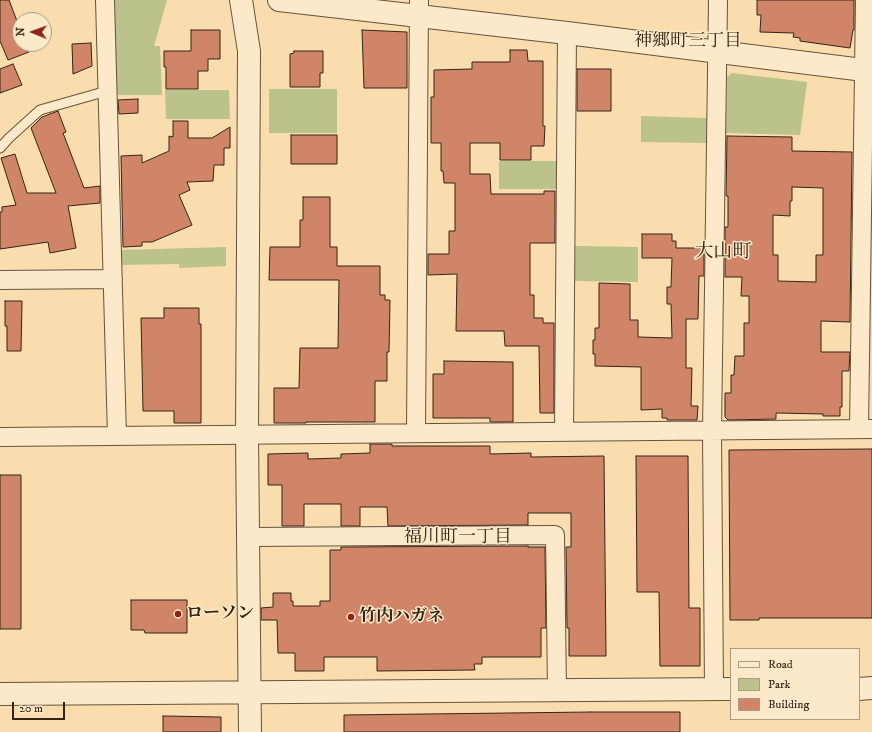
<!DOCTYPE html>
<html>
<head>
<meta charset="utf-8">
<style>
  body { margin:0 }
  #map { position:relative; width:872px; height:732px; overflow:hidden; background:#faddae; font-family:"IM FELL DW Pica",serif }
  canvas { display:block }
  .legend { position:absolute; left:730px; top:648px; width:130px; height:72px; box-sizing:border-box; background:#fce9ca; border:1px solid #ab9b82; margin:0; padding:5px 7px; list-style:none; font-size:12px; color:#322516 }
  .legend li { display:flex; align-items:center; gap:8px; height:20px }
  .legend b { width:20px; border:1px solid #ab9b82 }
  .north { position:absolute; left:12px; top:12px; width:40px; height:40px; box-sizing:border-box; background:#fce9ca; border:1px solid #ab9b82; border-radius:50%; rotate:271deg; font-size:11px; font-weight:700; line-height:16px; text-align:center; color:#322516 }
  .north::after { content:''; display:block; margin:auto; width:14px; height:18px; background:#8f2418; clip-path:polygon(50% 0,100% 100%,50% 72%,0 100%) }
  .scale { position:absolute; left:12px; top:702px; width:53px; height:18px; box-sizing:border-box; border:2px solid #322516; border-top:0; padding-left:5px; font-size:12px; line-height:14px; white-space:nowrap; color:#322516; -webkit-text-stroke:3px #fce9ca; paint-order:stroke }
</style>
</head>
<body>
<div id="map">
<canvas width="872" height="732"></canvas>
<ul class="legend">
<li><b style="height:5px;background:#fce9ca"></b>Road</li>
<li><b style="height:11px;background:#bbc28c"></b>Park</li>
<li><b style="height:11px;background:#d18568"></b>Building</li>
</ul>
<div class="north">N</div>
<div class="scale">20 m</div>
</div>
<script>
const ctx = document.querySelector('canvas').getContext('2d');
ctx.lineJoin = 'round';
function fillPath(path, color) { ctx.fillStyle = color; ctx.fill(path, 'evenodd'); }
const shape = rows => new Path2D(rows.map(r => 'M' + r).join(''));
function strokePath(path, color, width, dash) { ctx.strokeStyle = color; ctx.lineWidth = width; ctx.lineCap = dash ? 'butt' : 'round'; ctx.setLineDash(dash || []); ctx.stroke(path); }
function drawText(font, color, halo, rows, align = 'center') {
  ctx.font = font + ' "IM FELL DW Pica","Noto Serif JP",serif'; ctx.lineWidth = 3; ctx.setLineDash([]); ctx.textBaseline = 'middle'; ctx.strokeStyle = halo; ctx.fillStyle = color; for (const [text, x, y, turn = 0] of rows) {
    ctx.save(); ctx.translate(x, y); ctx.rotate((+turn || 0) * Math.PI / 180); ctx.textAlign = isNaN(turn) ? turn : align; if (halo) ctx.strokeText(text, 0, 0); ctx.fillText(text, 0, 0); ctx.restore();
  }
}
const green = shape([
  [114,0,167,0,154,46,160,46,162,95,117,95],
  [732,73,807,82,800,135,726,133,727,77],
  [269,89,337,89,337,133,269,133],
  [165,90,229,90,230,119,166,119],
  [641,116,707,118,706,143,641,142],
  [499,161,558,161,558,189,499,189],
  [575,246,638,247,638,282,575,281],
  [226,247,226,266,179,268,179,264,122,265,121,250]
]);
const building = shape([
  [0,0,9,0,20,29,20,44,26,44,29,52,8,60,0,41,0,0],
  [757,0,854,0,854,30,853,30,850,48,800,41,800,38,793,37,794,33,760,32,761,15,757,15,757,0],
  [191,30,220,30,220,59,208,59,208,71,198,71,198,89,166,89,166,67,164,67,164,51,191,51,191,30],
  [362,30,407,32,407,88,364,88,362,30],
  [91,43,92,66,73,74,72,44,91,43],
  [510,50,527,50,528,61,543,61,543,126,545,126,544,146,531,146,531,160,500,160,500,143,470,143,470,174,490,174,491,194,544,194,544,191,555,191,555,243,530,243,530,295,534,295,534,318,543,318,543,323,554,323,554,413,540,413,539,346,505,346,504,331,456,331,457,274,428,275,428,254,449,254,449,231,455,231,455,183,444,183,443,171,441,171,441,143,431,143,431,97,434,97,434,70,472,69,472,62,510,62,510,50],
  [294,51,323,51,323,73,320,73,320,87,290,87,290,54,294,53,294,51],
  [13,64,22,85,0,93,0,69,13,64],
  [577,69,611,69,611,111,577,111,577,69],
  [138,99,138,113,119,114,118,100,138,99],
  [58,111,66,132,63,133,84,188,100,186,100,203,68,206,76,248,50,253,48,242,0,249,0,212,2,212,2,207,16,205,1,158,15,154,27,193,56,193,31,128,42,117,58,111],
  [173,121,188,121,188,138,212,138,230,127,230,148,224,148,224,165,214,165,213,181,187,182,190,190,179,195,192,225,152,242,142,242,142,246,123,247,121,156,142,155,142,163,169,151,169,136,173,137,173,121],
  [291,135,337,135,337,164,291,164,291,135],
  [727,136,792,137,792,151,852,152,850,322,821,321,821,352,850,352,849,371,842,371,842,407,840,407,840,416,823,416,823,414,776,413,776,419,728,420,725,417,725,393,731,393,731,375,734,375,735,356,744,356,744,323,749,323,749,296,741,296,742,277,725,277,725,227,728,227,728,196,726,196,727,136],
  [792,187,823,188,823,255,816,255,816,282,778,281,778,255,773,255,773,215,790,216,790,201,792,201,792,187],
  [303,197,330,197,330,247,337,247,337,266,380,266,380,295,385,295,385,300,390,300,389,352,387,352,387,381,375,381,375,422,306,422,306,423,274,423,274,388,299,388,300,348,338,348,339,280,269,280,270,247,300,247,300,220,303,220,303,197],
  [642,234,672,234,672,241,676,241,676,248,704,248,704,276,699,276,698,319,686,319,686,368,692,368,691,406,698,406,697,420,667,420,667,418,662,418,662,409,641,410,641,367,595,366,595,354,593,354,593,340,595,340,595,328,599,328,599,283,630,284,630,320,638,320,638,337,672,338,671,304,667,304,667,287,671,287,672,258,642,258,642,234],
  [5,301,22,301,21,351,7,351,7,326,5,326,5,301],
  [164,308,199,308,199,324,201,324,201,423,174,423,174,411,143,411,141,318,164,318,164,308],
  [444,361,513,362,513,422,490,422,490,418,433,418,433,374,444,374,444,361],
  [370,444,392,444,392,446,490,446,490,454,531,453,531,457,604,456,606,656,569,656,569,628,567,628,566,547,571,547,571,513,528,513,528,525,388,526,387,507,360,507,360,526,341,526,341,504,304,504,304,526,282,526,282,485,268,485,268,454,308,453,308,459,341,458,341,454,370,453,370,444],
  [872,449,872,618,759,618,759,620,730,620,729,450,872,449],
  [636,456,688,456,689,608,700,608,700,666,660,666,659,592,637,592,636,456],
  [0,475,21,475,21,629,0,629,0,475],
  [528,546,528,547,545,547,546,628,541,628,541,657,482,657,482,664,474,664,475,670,377,671,377,657,324,657,324,671,295,671,295,653,278,653,277,620,261,620,261,608,273,607,273,593,291,593,291,601,293,601,293,606,320,606,320,601,330,601,330,550,341,550,341,547,528,546],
  [131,600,187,600,187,633,145,633,144,630,131,630,131,600],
  [591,712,680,712,680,732,344,732,344,715,591,712],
  [163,716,221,717,221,732,163,732,163,716]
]);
const service = shape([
  [0,148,9,138,40,110,107,91]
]);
const minor = shape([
  [105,0,117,436],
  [0,280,113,279],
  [859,429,865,0],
  [564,432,567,33],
  [416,433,419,0],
  [0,437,872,429],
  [248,537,555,535,557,691],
  [714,690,712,431,718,0]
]);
const tertiary = shape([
  [241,0,249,51,247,435,250,732],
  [279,0,567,33,872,71],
  [859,689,872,688],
  [0,694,731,689]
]);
const markers = [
  [178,614,4,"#8f2418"],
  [351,617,4,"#8f2418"]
];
const poiNames = [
  ["ローソン",186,614],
  ["竹内ハガネ",359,617]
];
const neighbourhoodNames = [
  ["神郷町三丁目",688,42],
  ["福川町一丁目",458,538]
];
const quarterNames = [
  ["大山町",723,253]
];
fillPath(green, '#bbc28c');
fillPath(building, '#d18568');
strokePath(building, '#322516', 1);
strokePath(service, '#64533c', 11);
strokePath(minor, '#64533c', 20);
strokePath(tertiary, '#64533c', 24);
strokePath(service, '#fce9ca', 9);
strokePath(minor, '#fce9ca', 18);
strokePath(tertiary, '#fce9ca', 22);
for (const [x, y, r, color] of markers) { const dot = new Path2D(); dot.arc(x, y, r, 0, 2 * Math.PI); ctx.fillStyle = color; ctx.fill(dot); strokePath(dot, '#fce9ca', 1.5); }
drawText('bold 17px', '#322516', '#fce9ca', poiNames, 'left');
drawText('18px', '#322516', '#fce9ca', neighbourhoodNames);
drawText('19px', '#322516', '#fce9ca', quarterNames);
</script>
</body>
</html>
